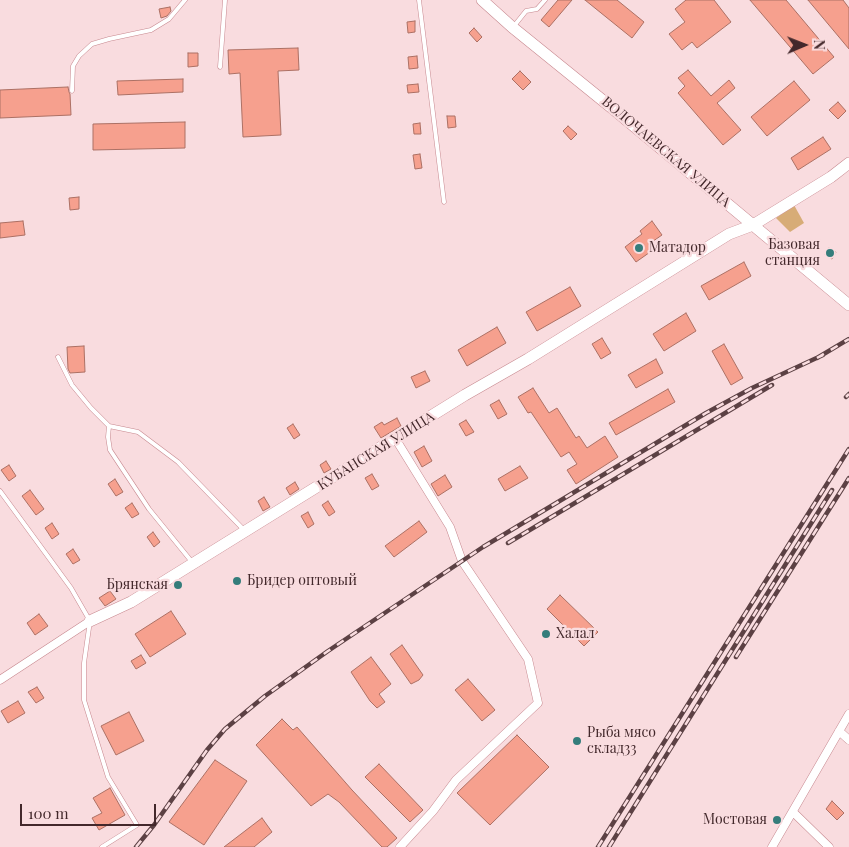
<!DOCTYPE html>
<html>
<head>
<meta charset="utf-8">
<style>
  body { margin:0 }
  #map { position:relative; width:849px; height:847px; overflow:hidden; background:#f9dcdf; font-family:"Playfair Display",serif }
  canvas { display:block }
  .north { position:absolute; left:779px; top:20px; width:50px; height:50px; -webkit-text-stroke:4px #f9dcdf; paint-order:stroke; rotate:89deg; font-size:14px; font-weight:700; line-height:20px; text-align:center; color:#43282b }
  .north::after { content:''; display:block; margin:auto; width:18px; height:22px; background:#43282b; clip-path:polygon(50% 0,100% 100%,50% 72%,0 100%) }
  .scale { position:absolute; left:20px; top:804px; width:136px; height:22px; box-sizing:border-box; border:2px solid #43282b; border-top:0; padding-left:6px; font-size:15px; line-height:18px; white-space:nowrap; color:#43282b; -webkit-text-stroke:4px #f9dcdf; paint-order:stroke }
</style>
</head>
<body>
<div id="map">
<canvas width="849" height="847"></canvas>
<div class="north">N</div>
<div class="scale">100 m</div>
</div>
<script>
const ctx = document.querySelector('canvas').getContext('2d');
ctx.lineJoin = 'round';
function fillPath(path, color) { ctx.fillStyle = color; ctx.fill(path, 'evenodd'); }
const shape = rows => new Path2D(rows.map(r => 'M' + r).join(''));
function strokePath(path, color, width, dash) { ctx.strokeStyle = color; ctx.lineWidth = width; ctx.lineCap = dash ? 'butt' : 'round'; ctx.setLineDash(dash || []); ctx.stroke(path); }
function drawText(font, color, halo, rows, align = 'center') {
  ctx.font = font + ' "Playfair Display",serif'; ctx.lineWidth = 4.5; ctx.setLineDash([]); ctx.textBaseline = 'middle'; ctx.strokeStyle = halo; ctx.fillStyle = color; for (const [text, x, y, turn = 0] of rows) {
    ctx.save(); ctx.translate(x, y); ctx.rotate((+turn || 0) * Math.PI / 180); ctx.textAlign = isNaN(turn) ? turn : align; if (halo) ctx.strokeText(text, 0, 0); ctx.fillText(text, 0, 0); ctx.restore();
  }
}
const green = shape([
  [794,205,804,223,790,232,776,218]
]);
const building = shape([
  [558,0,572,0,549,27,541,20,558,0],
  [585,0,617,0,644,22,632,38,585,0],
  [686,0,714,0,731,22,697,48,692,42,682,50,669,34,685,22,675,9,686,0],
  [750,0,786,0,834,57,813,74,750,0],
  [808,0,843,0,849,8,849,49,808,0],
  [170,7,171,11,167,16,161,18,159,9,170,7],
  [415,21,415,32,408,33,407,22,415,21],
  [474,28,482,37,477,42,469,33,474,28],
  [298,48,299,70,278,71,281,135,243,137,240,73,229,74,228,50,298,48],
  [188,53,198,53,198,66,188,67,188,53],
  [417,56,418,68,409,69,408,57,417,56],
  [688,70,711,96,729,80,735,88,717,103,741,130,723,145,678,93,685,86,678,78,688,70],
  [520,71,531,82,523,90,512,79,520,71],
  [183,79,183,92,118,95,117,81,183,79],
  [794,81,810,100,767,136,751,117,794,81],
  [418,84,419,92,408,93,407,85,418,84],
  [68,87,69,92,70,94,71,115,0,118,0,90,68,87],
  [838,102,846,111,838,119,829,110,838,102],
  [447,116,455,116,456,127,448,128,447,116],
  [185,122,185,148,93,150,93,124,185,122],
  [420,123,421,134,414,134,413,124,420,123],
  [568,126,577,134,571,140,563,131,568,126],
  [823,137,831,149,798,170,791,158,823,137],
  [420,154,422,168,415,169,413,155,420,154],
  [79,197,79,209,70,210,69,198,79,197],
  [23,221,25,235,0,238,0,223,23,221],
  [652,221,662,235,649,244,653,250,636,262,625,247,642,234,640,231,652,221],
  [829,248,836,252,832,259,825,255,829,248],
  [744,262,751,276,709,300,701,286,744,262],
  [570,287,581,306,537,331,526,312,570,287],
  [686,313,696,331,664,351,653,334,686,313],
  [497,327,506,343,467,366,458,350,497,327],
  [602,338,611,353,601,359,592,344,602,338],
  [724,344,743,378,731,385,712,351,724,344],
  [84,346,85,372,70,373,68,369,67,347,84,346],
  [656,359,663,373,636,388,628,375,656,359],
  [425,371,430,381,416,388,411,377,425,371],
  [533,388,549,413,557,408,576,438,579,436,587,448,605,436,618,457,576,484,567,470,577,464,569,452,561,457,531,412,528,413,518,397,533,388],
  [668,389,675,402,616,435,609,423,668,389],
  [499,400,507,414,498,419,490,405,499,400],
  [397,418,401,426,381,438,374,427,382,422,384,425,397,418],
  [466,420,474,432,466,436,459,424,466,420],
  [293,424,300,435,294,439,287,428,293,424],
  [424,446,432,461,422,467,414,452,424,446],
  [326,461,331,469,324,473,320,465,326,461],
  [9,465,16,476,9,481,1,470,9,465],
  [520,466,528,478,505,491,498,479,520,466],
  [372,474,379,486,372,490,365,478,372,474],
  [445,475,452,487,438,496,431,484,445,475],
  [115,479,123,492,116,496,108,484,115,479],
  [295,482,299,489,290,495,286,488,295,482],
  [30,490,44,509,36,515,22,496,30,490],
  [264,497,270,507,263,511,258,501,264,497],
  [328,501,335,512,329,516,322,505,328,501],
  [132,503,139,514,132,518,125,508,132,503],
  [308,512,314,524,308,528,301,516,308,512],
  [419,521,427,532,394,557,385,546,419,521],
  [52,523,59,534,52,539,45,528,52,523],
  [153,532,160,542,154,547,147,537,153,532],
  [73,549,80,560,73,564,66,554,73,549],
  [110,591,116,599,105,606,99,598,110,591],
  [560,595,598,632,584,646,547,609,560,595],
  [171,611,186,634,150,657,135,634,171,611],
  [39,614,48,626,35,635,27,623,39,614],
  [402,645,423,675,419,680,411,684,390,654,402,645],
  [141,655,146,663,136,669,131,661,141,655],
  [371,657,391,684,379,694,385,702,377,708,370,701,351,672,371,657],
  [468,679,495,710,482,721,455,690,468,679],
  [37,687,44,698,36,703,28,692,37,687],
  [18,701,25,713,8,723,1,711,18,701],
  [129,712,144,741,116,755,101,726,129,712],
  [282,719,293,730,297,727,352,790,397,838,387,847,382,847,339,802,328,794,311,806,256,745,282,719],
  [517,735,549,767,490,825,457,793,517,735],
  [215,760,247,781,204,845,169,822,215,760],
  [379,764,423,810,410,822,365,777,379,764],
  [110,788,125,815,99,830,92,818,102,813,93,798,110,788],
  [832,801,844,813,837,820,826,809,832,801],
  [262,818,272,832,254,847,224,847,262,818]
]);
const service = shape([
  [419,0,444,202],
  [514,26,526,11,537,9,545,0],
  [220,67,225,0],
  [72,91,73,66,79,56,92,44,109,39,151,30,169,19,185,0],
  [58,357,72,385,91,408,109,426,138,432,178,462,244,530],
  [109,426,108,437,110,450,149,509,192,562],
  [0,491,71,588,90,621,84,663,84,700,108,777,137,825,102,847]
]);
const minor = shape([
  [395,438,450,527,462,561,528,659,538,703,456,780,433,811,400,847],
  [0,680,90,621],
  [839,731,849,740],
  [793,812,829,847],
  [772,847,849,714]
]);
const secondary = shape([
  [482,0,512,27,617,112,849,305],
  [90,621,131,602,465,395,528,359,729,234,753,225,831,177,849,163]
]);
const rail = shape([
  [817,358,849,339],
  [846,397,849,394],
  [508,543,772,385],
  [736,657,849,478],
  [136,847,154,825,207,750,225,729,265,696,328,651,483,547,706,413,752,388,823,355],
  [598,847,849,449],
  [609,847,832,490]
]);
const markers = [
  [639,248,5,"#357d7b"],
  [830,253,5,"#357d7b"],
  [237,581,5,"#357d7b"],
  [178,585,5,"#357d7b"],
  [546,634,5,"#357d7b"],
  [577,741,5,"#357d7b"],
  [777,820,5,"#357d7b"]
];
const streetNames = [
  ["ВОЛОЧАЕВСКАЯ УЛИЦА",666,152,40],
  ["КУБАНСКАЯ УЛИЦА",376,451,-32]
];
const poiNames = [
  ["Базовая",820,245,"right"],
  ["станция",820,261,"right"],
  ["Матадор",649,248],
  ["Бридер оптовый",247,581],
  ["Брянская",168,585,"right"],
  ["Халал",556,634],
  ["Рыба мясо",587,733],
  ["склад33",587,749],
  ["Мостовая",767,820,"right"]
];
fillPath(green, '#d7ac77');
fillPath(building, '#f6a08e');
strokePath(building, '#ac7064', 1);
strokePath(service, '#c7888f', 5);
strokePath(minor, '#c7888f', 9);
strokePath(secondary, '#c7888f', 12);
strokePath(service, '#fff', 4);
strokePath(minor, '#fff', 8);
strokePath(secondary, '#fff', 11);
strokePath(rail, '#5c4144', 4.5);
strokePath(rail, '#f9dcdf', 2.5, [8]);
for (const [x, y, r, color] of markers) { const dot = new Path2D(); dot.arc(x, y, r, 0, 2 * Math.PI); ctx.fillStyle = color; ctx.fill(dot); strokePath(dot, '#f9dcdf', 2); }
drawText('14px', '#43282b', '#f9dcdf', streetNames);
drawText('14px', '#43282b', '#f9dcdf', poiNames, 'left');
</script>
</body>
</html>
